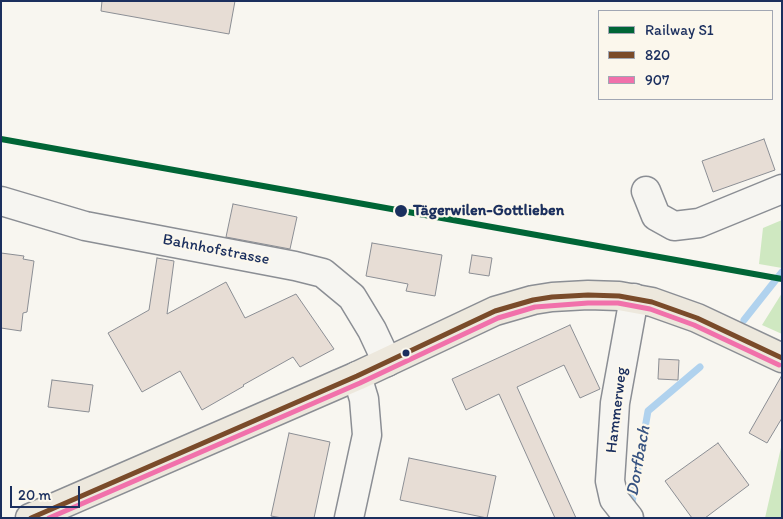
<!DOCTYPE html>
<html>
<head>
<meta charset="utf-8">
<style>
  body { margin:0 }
  #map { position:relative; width:783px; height:519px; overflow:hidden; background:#f8f6f0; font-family:Itim,sans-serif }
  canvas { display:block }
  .frame { position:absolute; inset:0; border:2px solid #1b2f5e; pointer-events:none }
  .legend { position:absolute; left:598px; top:10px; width:175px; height:90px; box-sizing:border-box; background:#fbf7ec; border:1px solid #a1a7b3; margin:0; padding:6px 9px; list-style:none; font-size:15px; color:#1b2f5e }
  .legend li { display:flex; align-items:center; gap:10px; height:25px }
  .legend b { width:25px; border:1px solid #a1a7b3 }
  .scale { position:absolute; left:10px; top:486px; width:70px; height:22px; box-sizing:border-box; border:2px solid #1b2f5e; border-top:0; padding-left:6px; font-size:15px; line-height:18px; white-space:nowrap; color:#1b2f5e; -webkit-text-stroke:4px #fbf7ec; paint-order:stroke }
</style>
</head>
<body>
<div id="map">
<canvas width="783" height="519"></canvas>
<div class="frame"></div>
<ul class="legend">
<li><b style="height:6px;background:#006536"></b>Railway S1</li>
<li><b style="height:6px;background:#7a4b2a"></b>820</li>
<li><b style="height:6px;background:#f171ab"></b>907</li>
</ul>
<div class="scale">20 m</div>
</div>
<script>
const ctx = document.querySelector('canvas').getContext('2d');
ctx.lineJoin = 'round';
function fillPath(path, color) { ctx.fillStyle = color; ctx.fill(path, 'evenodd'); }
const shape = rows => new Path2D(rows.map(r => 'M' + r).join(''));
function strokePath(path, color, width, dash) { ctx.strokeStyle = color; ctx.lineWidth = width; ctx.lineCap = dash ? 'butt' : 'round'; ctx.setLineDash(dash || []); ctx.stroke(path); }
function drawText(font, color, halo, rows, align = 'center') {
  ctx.font = font + ' Itim,sans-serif'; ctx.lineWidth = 4.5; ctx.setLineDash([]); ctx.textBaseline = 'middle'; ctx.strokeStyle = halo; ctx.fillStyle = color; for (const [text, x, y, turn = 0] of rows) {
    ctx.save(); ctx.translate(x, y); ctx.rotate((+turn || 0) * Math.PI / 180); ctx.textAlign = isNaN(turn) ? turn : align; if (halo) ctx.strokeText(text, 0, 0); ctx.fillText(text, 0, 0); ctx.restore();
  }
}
const green = shape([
  [782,220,782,268,759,264,763,228],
  [782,293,782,334,762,325],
  [782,443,782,518,765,518]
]);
const stream = shape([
  [744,320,782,272],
  [631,508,648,411,700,367]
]);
const building = shape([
  [102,1,235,1,229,34,101,11,102,1],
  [764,139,775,170,713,192,702,161,764,139],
  [233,204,297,217,290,249,226,237,233,204],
  [372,243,442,255,435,296,406,291,408,284,366,276,372,243],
  [1,253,24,256,23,259,34,261,27,312,23,313,21,331,1,328,1,253],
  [472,255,492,258,489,276,469,273,472,255],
  [157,258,174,261,167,314,226,282,245,318,296,294,334,349,300,367,293,357,243,385,244,386,202,410,180,371,142,392,108,333,149,310,157,258],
  [570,325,600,389,580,398,564,365,517,387,576,518,555,518,499,394,466,410,452,379,570,325],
  [659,359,679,360,678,380,658,379,659,359],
  [782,375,782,418,767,443,749,433,782,375],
  [52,380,93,385,89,412,48,407,52,380],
  [289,433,330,442,314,518,282,518,271,516,289,433],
  [718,443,749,485,705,518,692,518,665,481,718,443],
  [409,458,496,476,487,518,400,500,409,458]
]);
const minor = shape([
  [646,191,656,216,674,226,699,223,782,189],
  [1,201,85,226,295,266,323,273,352,297,372,330,387,362],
  [349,518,367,435,364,399,357,376],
  [629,518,614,499,610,481,615,403,634,298]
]);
const major = shape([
  [30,518,357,376,495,311,533,300,552,297,588,295,619,296,652,302,697,318,782,358]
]);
const bus1 = shape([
  [31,518,357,376,495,311,533,300,552,297,588,295,619,296,652,302,697,318,782,358]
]);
const bus2 = shape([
  [49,518,360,383,498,318,535,307,588,303,618,303,650,309,694,325,779,365]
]);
const rail1 = shape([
  [1,139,782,279]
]);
const markers = [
  [401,211,7,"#1b2f5e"],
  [406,353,4.5,"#1b2f5e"]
];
const stopNames = [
  ["Tägerwilen-Gottlieben",413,211]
];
const streetNames = [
  ["Bahnhofstrasse",216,250,11],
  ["Hammerweg",617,410,-83]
];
const waterNames = [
  ["Dorfbach",639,461,-80]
];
fillPath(green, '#cfe8c1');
strokePath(stream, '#b0d2ee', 7);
fillPath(building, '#e7ddd5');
strokePath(building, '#8b8e94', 1);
strokePath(minor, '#8b8e94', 31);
strokePath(major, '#8b8e94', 31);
strokePath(minor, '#f6f5f1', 28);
strokePath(major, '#ede8dd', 28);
strokePath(bus1, '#7a4b2a', 5);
strokePath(bus2, '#f171ab', 5);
strokePath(rail1, '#006536', 6);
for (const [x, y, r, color] of markers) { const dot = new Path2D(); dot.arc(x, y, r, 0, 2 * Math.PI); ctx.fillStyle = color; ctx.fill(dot); strokePath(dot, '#fbf7ec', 2); }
drawText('bold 16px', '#1b2f5e', '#fbf7ec', stopNames, 'left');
drawText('16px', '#1b2f5e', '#fbf7ec', streetNames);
drawText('italic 18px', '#385482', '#fbf7ec', waterNames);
</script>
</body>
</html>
